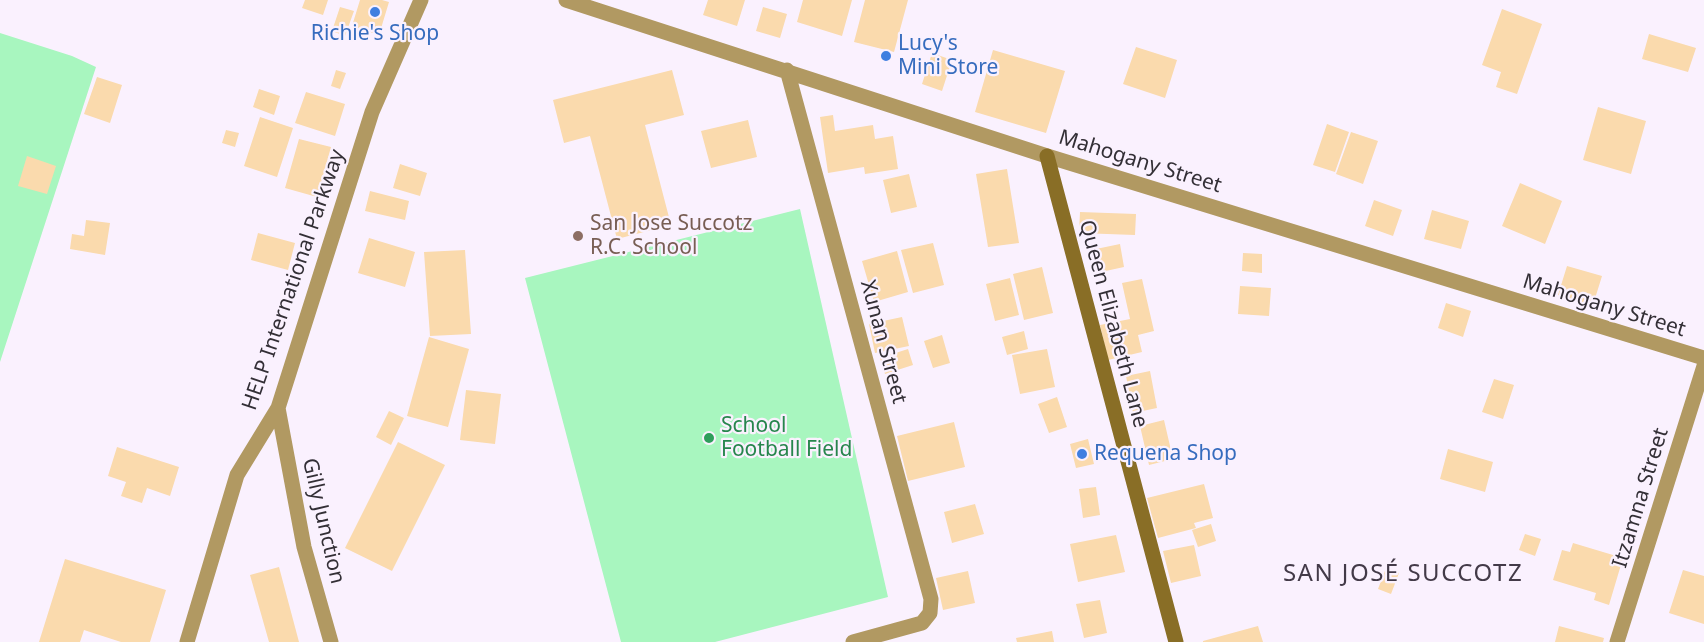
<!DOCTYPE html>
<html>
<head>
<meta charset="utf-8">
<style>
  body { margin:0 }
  canvas { display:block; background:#faf1fe }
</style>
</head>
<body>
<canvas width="1704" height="642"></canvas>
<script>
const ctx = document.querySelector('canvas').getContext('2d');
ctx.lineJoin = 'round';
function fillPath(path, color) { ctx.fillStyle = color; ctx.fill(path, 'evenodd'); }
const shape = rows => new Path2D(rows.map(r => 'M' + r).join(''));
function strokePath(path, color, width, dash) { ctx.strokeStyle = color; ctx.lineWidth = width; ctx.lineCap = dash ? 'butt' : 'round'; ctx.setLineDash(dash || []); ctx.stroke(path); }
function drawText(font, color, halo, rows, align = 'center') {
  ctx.font = font + ' "Noto Sans",sans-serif'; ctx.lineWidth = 4.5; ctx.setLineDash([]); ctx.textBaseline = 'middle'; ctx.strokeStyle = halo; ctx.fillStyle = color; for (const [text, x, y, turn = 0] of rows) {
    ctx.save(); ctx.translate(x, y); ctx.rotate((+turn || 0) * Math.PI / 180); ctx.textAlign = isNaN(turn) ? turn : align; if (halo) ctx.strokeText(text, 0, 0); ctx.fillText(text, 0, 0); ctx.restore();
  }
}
const green = shape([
  [0,33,72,56,96,67,0,362],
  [800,209,888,597,715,642,621,642,525,278]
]);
const building = shape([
  [305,0,328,0,323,15,302,8],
  [360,0,382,0,389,2,379,35,352,26],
  [708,0,745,0,737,26,703,15],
  [803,0,852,0,842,36,797,22],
  [865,0,908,0,894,52,854,42],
  [340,7,354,11,345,36,332,31],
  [763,7,787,14,780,38,756,31],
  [1502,9,1542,24,1517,94,1496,87,1501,72,1482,65],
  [1649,34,1696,48,1688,72,1642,59],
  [1136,47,1177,60,1165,98,1123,84],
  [993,50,1065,71,1046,133,975,112],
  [932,53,952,60,942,91,922,84],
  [336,70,346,73,340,89,331,86],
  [672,70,684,115,645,125,671,225,617,239,590,136,564,143,553,100],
  [97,77,122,85,110,123,84,114],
  [259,89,280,96,274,115,253,107],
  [306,92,345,104,335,136,295,123],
  [1598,107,1646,121,1631,174,1583,160],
  [833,115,835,131,873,125,875,139,893,136,898,169,865,174,864,167,828,173,820,117],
  [260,117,293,128,277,177,244,166],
  [748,120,757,157,711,168,701,131],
  [1327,124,1349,132,1335,172,1313,165],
  [226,130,239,133,235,147,222,143],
  [1351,132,1378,141,1363,184,1336,174],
  [299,139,331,147,317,197,285,188],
  [27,156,56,166,47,194,18,186],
  [400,164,427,173,420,196,393,188],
  [1007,169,1019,243,988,247,976,174],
  [909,174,917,207,891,213,883,180],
  [1520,183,1562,201,1545,244,1502,226],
  [370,191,409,201,405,220,365,211],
  [1374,200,1402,210,1393,236,1365,226],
  [1432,210,1469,221,1461,249,1424,239],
  [1080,212,1136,214,1135,235,1079,233],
  [86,220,110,223,105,255,70,249,72,234,84,236],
  [258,233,295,243,288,270,251,260],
  [369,238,415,252,405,287,358,273],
  [933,243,944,285,913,293,901,250],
  [1120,244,1124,267,1101,272,1096,249],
  [465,250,471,334,430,336,424,252],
  [897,251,908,292,874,302,862,261],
  [1243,253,1262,254,1262,273,1242,271],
  [1567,266,1602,276,1593,305,1558,295],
  [1042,267,1053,313,1024,320,1013,274],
  [1010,278,1019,315,995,321,986,284],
  [1142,279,1154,331,1138,335,1142,352,1108,360,1100,325,1130,319,1122,283],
  [1240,286,1271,288,1269,316,1238,314],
  [1446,303,1471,311,1463,337,1438,328],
  [902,317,909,346,875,353,869,324],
  [1024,331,1028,349,1007,355,1002,337],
  [942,335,950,363,933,368,924,341],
  [429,337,469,349,448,427,407,416],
  [908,349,913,365,885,374,880,358],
  [1047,349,1055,387,1020,394,1012,355],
  [1150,371,1157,408,1133,413,1126,376],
  [1494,379,1514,385,1503,419,1482,412],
  [466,390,501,394,495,444,460,440],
  [1057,397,1067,427,1049,433,1038,404],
  [389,411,404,418,391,445,376,437],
  [1164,420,1173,459,1149,465,1140,426],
  [954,422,965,467,908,481,897,436],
  [1088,439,1094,464,1076,468,1070,444],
  [398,442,445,465,392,571,345,548],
  [117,447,179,467,170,496,147,488,142,503,121,496,126,482,108,476],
  [1448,449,1493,462,1485,492,1440,479],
  [1204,484,1213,518,1194,523,1196,528,1158,538,1147,498],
  [1096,487,1100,515,1083,518,1079,489],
  [975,504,984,534,952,543,944,512],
  [1211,524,1216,541,1198,547,1192,530],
  [1525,534,1541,539,1535,556,1519,550],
  [1116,535,1125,572,1078,582,1070,544],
  [1573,543,1623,558,1609,605,1594,600,1596,593,1553,580,1562,550,1570,552],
  [1194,545,1201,576,1171,583,1163,551],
  [65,559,166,590,150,642,121,642,84,630,80,642,39,642],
  [279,567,299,642,269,642,250,575],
  [1386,568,1399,573,1391,594,1378,589],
  [1683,570,1704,576,1704,624,1669,613],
  [968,571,975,603,943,610,936,578],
  [1100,600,1107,633,1084,638,1076,604],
  [1258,626,1263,642,1203,642,1203,641],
  [1559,626,1604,638,1603,642,1555,642],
  [1052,631,1054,642,1017,642,1016,638]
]);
const street = shape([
  [566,0,1047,156,1704,358],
  [787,70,931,599,930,613,922,623,853,642],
  [278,408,304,547,331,642],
  [187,642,237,475,278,408,372,112,421,0],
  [1617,642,1704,366]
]);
const secondary = shape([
  [1047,156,1176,642]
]);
const markers = [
  [375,12,6,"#3f7fe0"],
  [886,56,6,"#3f7fe0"],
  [578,236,6,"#8d6e63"],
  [709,438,6,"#2e9e5b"],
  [1082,454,6,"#3f7fe0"]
];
const shopNames = [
  ["Richie's Shop",375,34,"center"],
  ["Lucy's",898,44],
  ["Mini Store",898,68],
  ["Requena Shop",1094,454]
];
const streetNames = [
  ["Mahogany Street",1140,162,17],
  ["HELP International Parkway",294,280,-71],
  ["Mahogany Street",1604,306,17],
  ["Queen Elizabeth Lane",1113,324,75],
  ["Xunan Street",883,342,75],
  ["Itzamna Street",1641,498,-73],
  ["Gilly Junction",323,521,77]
];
const educationNames = [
  ["San Jose Succotz",590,224],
  ["R.C. School",590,248]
];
const leisureNames = [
  ["School",721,426],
  ["Football Field",721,450]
];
const quarterNames = [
  ["SAN JOSÉ SUCCOTZ",1403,574]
];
fillPath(green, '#a8f6bf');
fillPath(building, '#fadaad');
strokePath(street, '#b19962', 15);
strokePath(secondary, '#896e26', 15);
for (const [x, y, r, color] of markers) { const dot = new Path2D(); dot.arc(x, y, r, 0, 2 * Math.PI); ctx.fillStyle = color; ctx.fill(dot); strokePath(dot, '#faf1fe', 2); }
drawText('21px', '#366cbe', '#faf1fe', shopNames, 'left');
drawText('21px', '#332f36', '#faf1fe', streetNames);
drawText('21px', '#785e54', '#faf1fe', educationNames, 'left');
drawText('21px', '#27864d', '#faf1fe', leisureNames, 'left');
ctx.letterSpacing = '1.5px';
drawText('24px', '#433a48', '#faf1fe', quarterNames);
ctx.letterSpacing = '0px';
</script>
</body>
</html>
